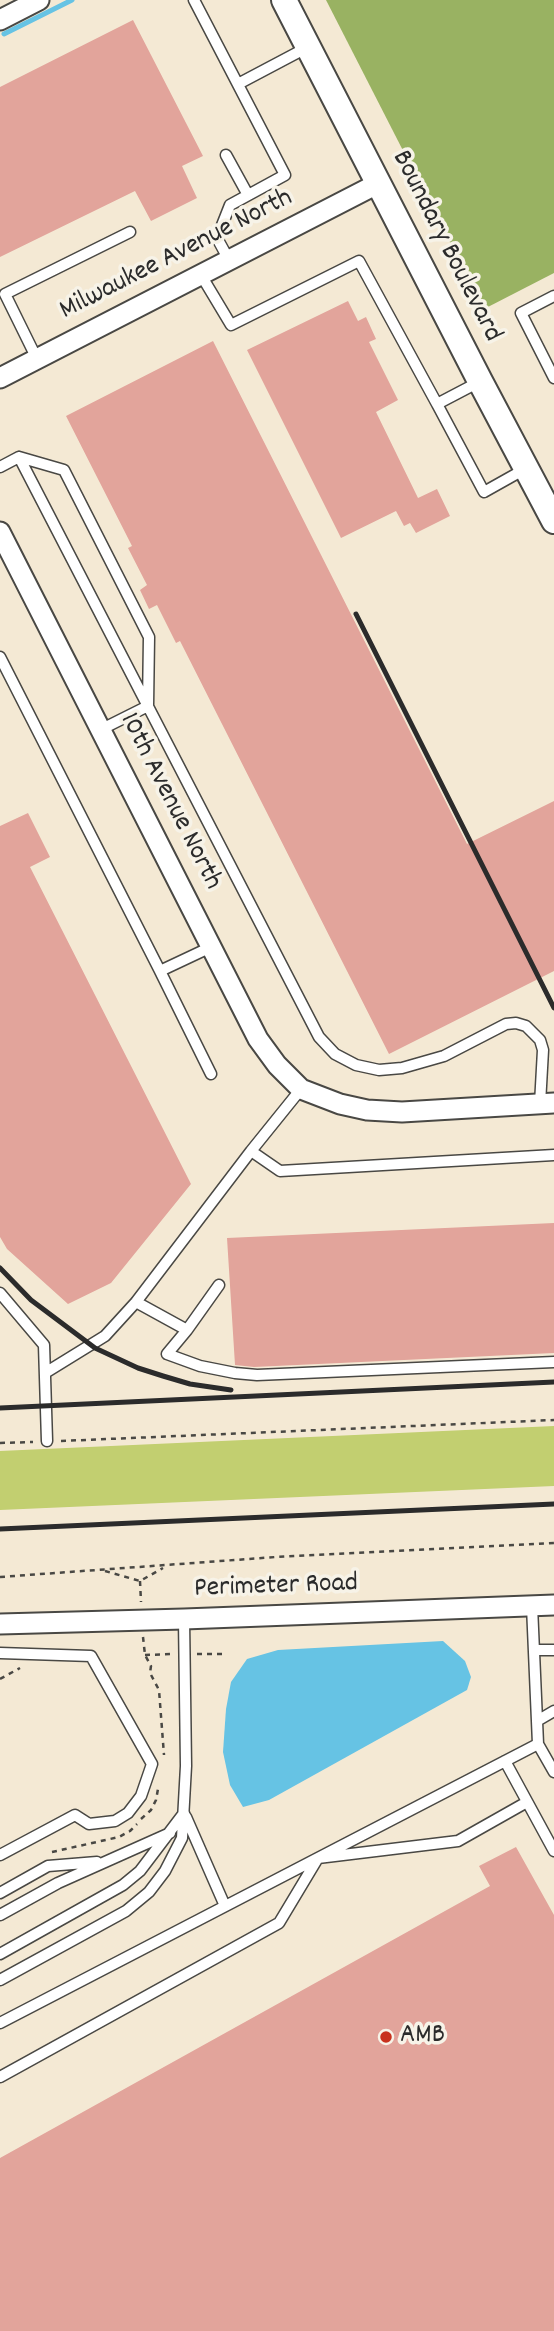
<!DOCTYPE html>
<html>
<head>
<meta charset="utf-8">
<style>
  body { margin:0 }
  canvas { display:block; background:#f4e9d4 }
</style>
</head>
<body>
<canvas width="554" height="2331"></canvas>
<script>
const ctx = document.querySelector('canvas').getContext('2d');
ctx.lineJoin = 'round';
function fillPath(path, color) { ctx.fillStyle = color; ctx.fill(path, 'evenodd'); }
const shape = rows => new Path2D(rows.map(r => 'M' + r).join(''));
function strokePath(path, color, width, dash) { ctx.strokeStyle = color; ctx.lineWidth = width; ctx.lineCap = dash ? 'butt' : 'round'; ctx.setLineDash(dash || []); ctx.stroke(path); }
function drawText(font, color, halo, rows, align = 'center') {
  ctx.font = font + ' Dekko,sans-serif'; ctx.lineWidth = 7; ctx.setLineDash([]); ctx.textBaseline = 'middle'; ctx.strokeStyle = halo; ctx.fillStyle = color; for (const [text, x, y, turn = 0] of rows) {
    ctx.save(); ctx.translate(x, y); ctx.rotate((+turn || 0) * Math.PI / 180); ctx.textAlign = isNaN(turn) ? turn : align; if (halo) ctx.strokeText(text, 0, 0); ctx.fillText(text, 0, 0); ctx.restore();
  }
}
const green = shape([
  [554,1426,554,1486,0,1510,0,1451]
]);
const forest = shape([
  [326,0,554,0,554,273,484,309]
]);
const water = shape([
  [443,1641,465,1661,471,1677,467,1690,269,1800,243,1807,230,1785,223,1752,226,1709,231,1682,247,1659,278,1650]
]);
const stream = shape([
  [4,34,72,0]
]);
const building = shape([
  [133,20,203,156,182,166,197,198,151,221,135,191,0,257,0,87],
  [348,301,358,321,366,317,376,339,369,342,398,400,376,412,418,498,437,489,450,516,416,533,410,523,404,526,396,511,341,538,247,350],
  [213,341,467,844,554,801,554,971,389,1054,180,641,176,643,157,605,149,609,140,590,147,585,128,548,132,546,66,416],
  [28,813,50,857,30,867,191,1184,111,1283,68,1304,7,1249,0,1237,0,826],
  [554,1223,554,1353,254,1367,235,1365,227,1238],
  [516,1847,554,1915,554,2331,0,2331,0,2158,490,1886,479,1866]
]);
const path = shape([
  [61,1441,554,1420],
  [0,1443,33,1442],
  [105,1571,140,1581,163,1568],
  [0,1577,276,1557,554,1543],
  [140,1581,141,1602],
  [143,1637,145,1655,151,1666,150,1673,159,1690,164,1755],
  [197,1654,223,1654],
  [145,1655,173,1654],
  [0,1679,20,1668],
  [141,1819,151,1810,156,1800,158,1789],
  [52,1852,119,1837,130,1831,137,1824]
]);
const service = shape([
  [194,0,285,175,230,205,217,238,229,260],
  [238,84,308,47],
  [226,155,248,195],
  [201,275,231,325,359,261,437,404,479,382],
  [554,296,521,313,554,378],
  [37,359,5,294,130,232],
  [437,404,484,492,525,469],
  [19,457,64,470,149,637,148,706,100,730],
  [0,467,19,457,319,1037,335,1054,356,1065,379,1070,402,1068,444,1056,506,1024,516,1023,526,1026,540,1040,543,1050,540,1104],
  [0,657,160,971],
  [211,947,160,971,211,1074],
  [251,1151,280,1171,554,1155],
  [0,1293,44,1345,47,1441],
  [136,1302,187,1330,219,1285],
  [187,1330,167,1354,200,1366,235,1373,257,1375,554,1362],
  [45,1373,105,1336,136,1302,251,1151,301,1089],
  [532,1606,538,1744,554,1772],
  [534,1650,554,1650],
  [0,1653,91,1656,152,1764,141,1796,128,1813,115,1821,89,1824,75,1815,0,1855],
  [537,1721,554,1711],
  [505,1761,554,1851],
  [186,1817,225,1906],
  [0,1893,48,1866,97,1862],
  [0,1915,58,1883,170,1833],
  [0,1954,123,1885,140,1871,184,1813],
  [0,1980,126,1911,149,1892,165,1871,182,1838,186,1766,184,1619],
  [0,2023,318,1858,458,1841,527,1802],
  [0,2077,279,1923,318,1858,538,1744]
]);
const minor = shape([
  [0,20,39,0],
  [0,378,379,183],
  [0,532,258,1039,277,1065,301,1089,340,1104,367,1110,402,1112,554,1103],
  [0,1624,184,1619,554,1605]
]);
const tertiary = shape([
  [284,0,480,381,554,521]
]);
const rail = shape([
  [356,614,554,1008],
  [0,1268,31,1300,95,1348,138,1368,163,1376,190,1384,231,1390],
  [0,1408,554,1382],
  [0,1529,554,1504]
]);
const markers = [
  [386,2037,7,"#c8321e"]
];
const streetNames = [
  ["Boundary Boulevard",445,247,63],
  ["Milwaukee Avenue North",177,256,-27],
  ["10th Avenue North",169,802,63],
  ["Perimeter Road",276,1588,-2]
];
const poiNames = [
  ["AMB",400,2037]
];
fillPath(green, '#c2cf70');
fillPath(forest, '#99b262');
fillPath(water, '#66c3e4');
strokePath(stream, '#66c3e4', 5);
fillPath(building, '#e2a49b');
strokePath(service, '#494844', 13);
strokePath(minor, '#494844', 23);
strokePath(tertiary, '#494844', 28);
strokePath(path, '#494844', 2.5, [5, 5]);
strokePath(service, '#fff', 10);
strokePath(minor, '#fff', 19);
strokePath(tertiary, '#fff', 24);
strokePath(rail, '#2b2b2b', 5);
for (const [x, y, r, color] of markers) { const dot = new Path2D(); dot.arc(x, y, r, 0, 2 * Math.PI); ctx.fillStyle = color; ctx.fill(dot); strokePath(dot, '#f7f3e8', 2.5); }
drawText('28px', '#2b2b2b', '#f7f3e8', streetNames);
drawText('28px', '#2b2b2b', '#f7f3e8', poiNames, 'left');
</script>
</body>
</html>
